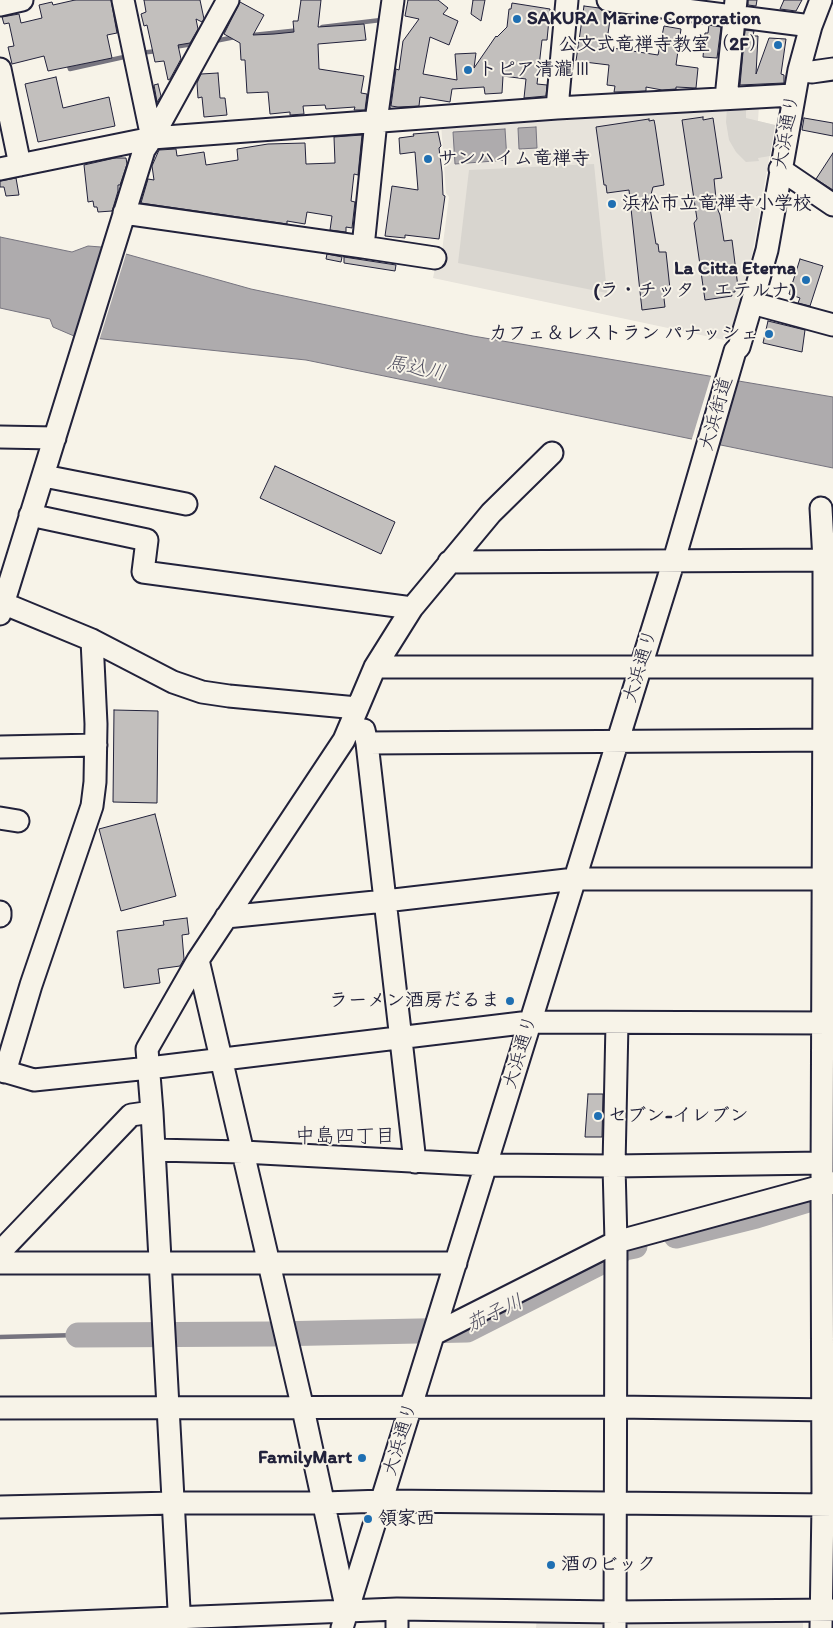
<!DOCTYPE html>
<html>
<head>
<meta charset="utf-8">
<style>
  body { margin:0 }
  canvas { display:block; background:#f7f3e8 }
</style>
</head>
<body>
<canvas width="833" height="1628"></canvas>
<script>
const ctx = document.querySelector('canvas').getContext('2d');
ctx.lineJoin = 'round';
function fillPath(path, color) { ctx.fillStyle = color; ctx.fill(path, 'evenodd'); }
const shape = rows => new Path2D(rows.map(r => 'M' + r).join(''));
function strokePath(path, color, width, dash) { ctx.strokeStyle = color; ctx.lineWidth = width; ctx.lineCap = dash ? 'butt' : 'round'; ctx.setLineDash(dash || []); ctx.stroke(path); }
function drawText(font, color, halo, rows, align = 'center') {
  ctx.font = font + ' Itim,"Klee One",sans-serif'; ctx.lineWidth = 4; ctx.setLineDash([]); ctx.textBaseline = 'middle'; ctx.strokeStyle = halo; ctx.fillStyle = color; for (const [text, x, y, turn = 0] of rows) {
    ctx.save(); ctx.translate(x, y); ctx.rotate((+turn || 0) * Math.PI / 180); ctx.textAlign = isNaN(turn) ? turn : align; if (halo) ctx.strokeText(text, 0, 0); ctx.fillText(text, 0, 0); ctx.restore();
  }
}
const built = shape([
  [759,105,758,121,775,125,752,255,729,341,433,278,436,263,442,251,449,197,446,193,441,123],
  [537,1618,603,1618,603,1628,536,1628],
  [617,1618,803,1618,803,1628,617,1628]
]);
const green = shape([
  [746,105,746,118,775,125,770,156,758,158,759,161,746,162,736,152,729,140,726,122,727,107],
  [594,164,607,293,458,263,469,170]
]);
const water = shape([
  [536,127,537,148,519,149,518,128,536,127],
  [505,129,507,160,455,164,453,132,505,129],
  [0,237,72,252,88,246,101,247,251,289,473,336,833,397,833,468,306,360,74,336,53,327,50,319,0,308,0,237]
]);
const pier = shape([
  [123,250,127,251,99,341,95,341],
  [712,373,716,374,695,443,691,442]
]);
const stream = shape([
  [322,27,381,20],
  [253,35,300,30],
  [215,41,235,37],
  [174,47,193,44],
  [140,53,157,51],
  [68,63,70,69,124,57],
  [0,1337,78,1335]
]);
const river = shape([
  [676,1236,756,1216,821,1196],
  [78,1335,272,1334,467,1330,611,1257,625,1248,635,1246]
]);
const building = shape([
  [75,0,111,0,117,33,107,35,112,58,48,71,44,56,12,64,8,47,14,46,9,23,4,24,2,17,19,14,21,23,42,18,39,5,52,2,53,5,75,0],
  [144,0,200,0,204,19,202,22,196,19,198,29,190,43,178,45,181,59,170,79,168,80,164,61,155,62,147,25,144,26,141,14,146,12,144,0],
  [301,0,321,0,318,27,364,24,366,40,318,44,319,69,364,76,361,93,367,94,365,110,354,110,355,107,326,109,325,105,303,106,304,114,290,115,290,112,270,114,268,92,247,93,245,60,241,60,240,43,224,34,240,2,264,15,253,35,274,34,294,32,293,21,298,21,301,0],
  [408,0,438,0,448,8,443,14,458,21,449,45,430,37,423,74,457,80,455,54,476,53,474,68,496,36,497,37,507,27,509,9,511,9,512,3,550,9,547,40,542,40,537,84,547,85,546,96,524,98,526,79,503,76,502,93,485,94,484,87,452,89,450,102,420,97,419,106,398,107,391,106,396,69,399,70,403,41,419,19,405,16,408,0],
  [473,0,485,0,481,21,471,14,473,0],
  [748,0,757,0,756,6,748,5,748,0],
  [784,0,802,0,796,11,780,9,784,0],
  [584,6,599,8,611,13,606,47,658,55,664,26,681,29,676,65,698,68,696,88,676,87,676,89,662,90,646,87,646,91,614,92,615,86,607,85,609,65,576,61,584,6],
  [709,25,721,27,717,58,703,57,705,33,708,33,709,25],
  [745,30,754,31,753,36,758,36,756,74,769,38,786,39,781,74,784,75,784,83,740,85,745,30],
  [218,73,220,98,225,98,227,115,204,117,202,97,198,98,197,83,201,74,218,73],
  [56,77,63,108,109,97,115,126,38,142,25,84,56,77],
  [158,84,161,96,157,102,154,85,158,84],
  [703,117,703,120,713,118,722,178,714,179,716,199,718,210,720,215,724,241,732,240,738,287,735,288,735,292,731,292,732,296,705,300,694,223,697,219,682,120,703,117],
  [804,118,833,123,833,136,802,130,804,118],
  [649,119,649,121,654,120,655,125,664,185,653,187,649,202,656,244,658,244,659,252,666,252,670,289,663,290,665,307,642,310,629,190,607,193,606,185,604,185,596,127,649,119],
  [438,132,441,146,439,148,442,172,443,195,445,196,439,239,405,235,405,238,385,236,392,186,418,190,415,152,400,154,399,138,414,136,413,134,438,132],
  [362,135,358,175,354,174,351,201,355,202,352,228,346,227,346,232,330,230,332,216,307,212,305,224,287,221,287,224,141,203,148,179,154,180,152,166,159,150,176,149,177,156,204,152,206,165,238,160,237,149,268,144,305,143,306,164,335,163,334,137,362,135],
  [833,153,833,190,816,179,833,153],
  [115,158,126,158,127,164,120,185,118,185,118,191,113,208,112,211,98,212,97,207,94,207,93,201,88,202,84,165,115,158],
  [16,178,19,195,6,196,4,187,0,187,0,181,16,178],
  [327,254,342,257,341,262,326,259,327,254],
  [344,257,396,265,395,271,344,263,344,257],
  [800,259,823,266,810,306,798,303,800,298,789,294,800,259],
  [768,321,805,330,802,352,763,343,768,321],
  [275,466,395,522,381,554,260,498,275,466],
  [114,710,158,711,157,803,113,802,114,710],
  [155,814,176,896,121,911,99,829,155,814],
  [187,918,189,934,182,935,184,959,180,966,158,969,160,983,124,988,117,931,164,925,163,921,187,918],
  [588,1094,603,1094,602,1137,585,1137,588,1094]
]);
const minor = shape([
  [123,0,152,138],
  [608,0,811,26],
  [0,5,22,0],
  [0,69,20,165],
  [799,70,812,72,833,69],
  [726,98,736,0],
  [557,108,567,0],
  [0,169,152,138,557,108,793,95],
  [780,169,833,205],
  [124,213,363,247,376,121,393,0],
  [363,247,435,258],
  [752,303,833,325],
  [0,437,55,438],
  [44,476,186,504],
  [30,515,147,540,143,572,412,608],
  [449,562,833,560],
  [0,602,92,640,173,682,202,692,229,696,357,708],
  [0,614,144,150,152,138,228,0],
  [375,667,833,667],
  [364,730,367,743,415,1162],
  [367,743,833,740],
  [0,747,96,745],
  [0,818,18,821],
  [0,912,0,916],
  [226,917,385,901,575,879,833,879],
  [198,960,303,1409,347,1611],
  [0,1070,34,1080,149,1068,530,1022,833,1023],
  [5,1072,31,985,92,806,95,782,96,724,92,640],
  [154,1150,243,1152,486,1165,614,1166,822,1163],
  [0,1252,131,1115,152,1112],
  [0,1263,456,1263],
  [434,1334,616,1242,833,1183],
  [0,1408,616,1407,833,1410],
  [0,1507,173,1503,324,1503,383,1501,833,1505],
  [397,1609,397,1628],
  [0,1625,397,1609,614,1612,833,1610],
  [180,1628,152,1112,147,1049,198,960,344,740,375,667,412,608,491,513,552,453],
  [342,1628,674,560,735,351,739,347,752,303,767,250,799,70,811,26,821,0],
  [615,1628,616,1242,614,1166,617,1023],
  [821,1628,823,1505,822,1186,824,667,824,560,821,508]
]);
const markers = [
  [517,19,5,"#1f6fb2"],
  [778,45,5,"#1f6fb2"],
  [468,70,5,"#1f6fb2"],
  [428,159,5,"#1f6fb2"],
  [612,204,5,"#1f6fb2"],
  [806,280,5,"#1f6fb2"],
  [769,334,5,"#1f6fb2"],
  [510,1001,5,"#1f6fb2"],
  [598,1116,5,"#1f6fb2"],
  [362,1458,5,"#1f6fb2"],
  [368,1519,5,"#1f6fb2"],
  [551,1565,5,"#1f6fb2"]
];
const poiNames = [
  ["SAKURA Marine Corporation",527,19],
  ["公文式竜禅寺教室（2F）",768,45,"right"],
  ["トピア清瀧Ⅲ",478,70],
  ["サンハイム竜禅寺",438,159],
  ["浜松市立竜禅寺小学校",622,204],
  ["La Citta Eterna",796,269,"right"],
  ["(ラ・チッタ・エテルナ)",796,291,"right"],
  ["カフェ＆レストラン パナッシェ",759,334,"right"],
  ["ラーメン酒房だるま",500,1001,"right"],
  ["セブン-イレブン",608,1116],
  ["FamilyMart",352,1458,"right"],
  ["領家西",378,1519],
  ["酒のビック",561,1565]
];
const streetNames = [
  ["大浜通り",787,132,-80],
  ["大浜街道",717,414,-74],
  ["大浜通り",641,666,-73],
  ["大浜通り",521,1052,-73],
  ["大浜通り",401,1439,-73]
];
const waterNames = [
  ["馬込川",416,369,11],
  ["茄子川",495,1314,-25]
];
const neighbourhoodNames = [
  ["中島四丁目",345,1137]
];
fillPath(built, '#e7e3db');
fillPath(green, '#d8d5cf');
fillPath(water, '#aeabad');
strokePath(water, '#76747f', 1);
fillPath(pier, '#f7f3e8');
strokePath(stream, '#76747f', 4.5);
strokePath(river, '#aeabad', 25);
fillPath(building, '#c2bfbd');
strokePath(building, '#22223b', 1);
strokePath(minor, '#22223b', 25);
strokePath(minor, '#f7f3e8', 21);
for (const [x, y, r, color] of markers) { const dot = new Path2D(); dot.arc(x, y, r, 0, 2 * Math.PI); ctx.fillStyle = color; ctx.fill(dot); strokePath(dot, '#f7f3e8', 2); }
drawText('bold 19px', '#22223b', '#f7f3e8', poiNames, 'left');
drawText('19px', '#22223b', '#f7f3e8', streetNames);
drawText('italic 20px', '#535263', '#f7f3e8', waterNames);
drawText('20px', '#22223b', '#f7f3e8', neighbourhoodNames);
</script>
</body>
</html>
